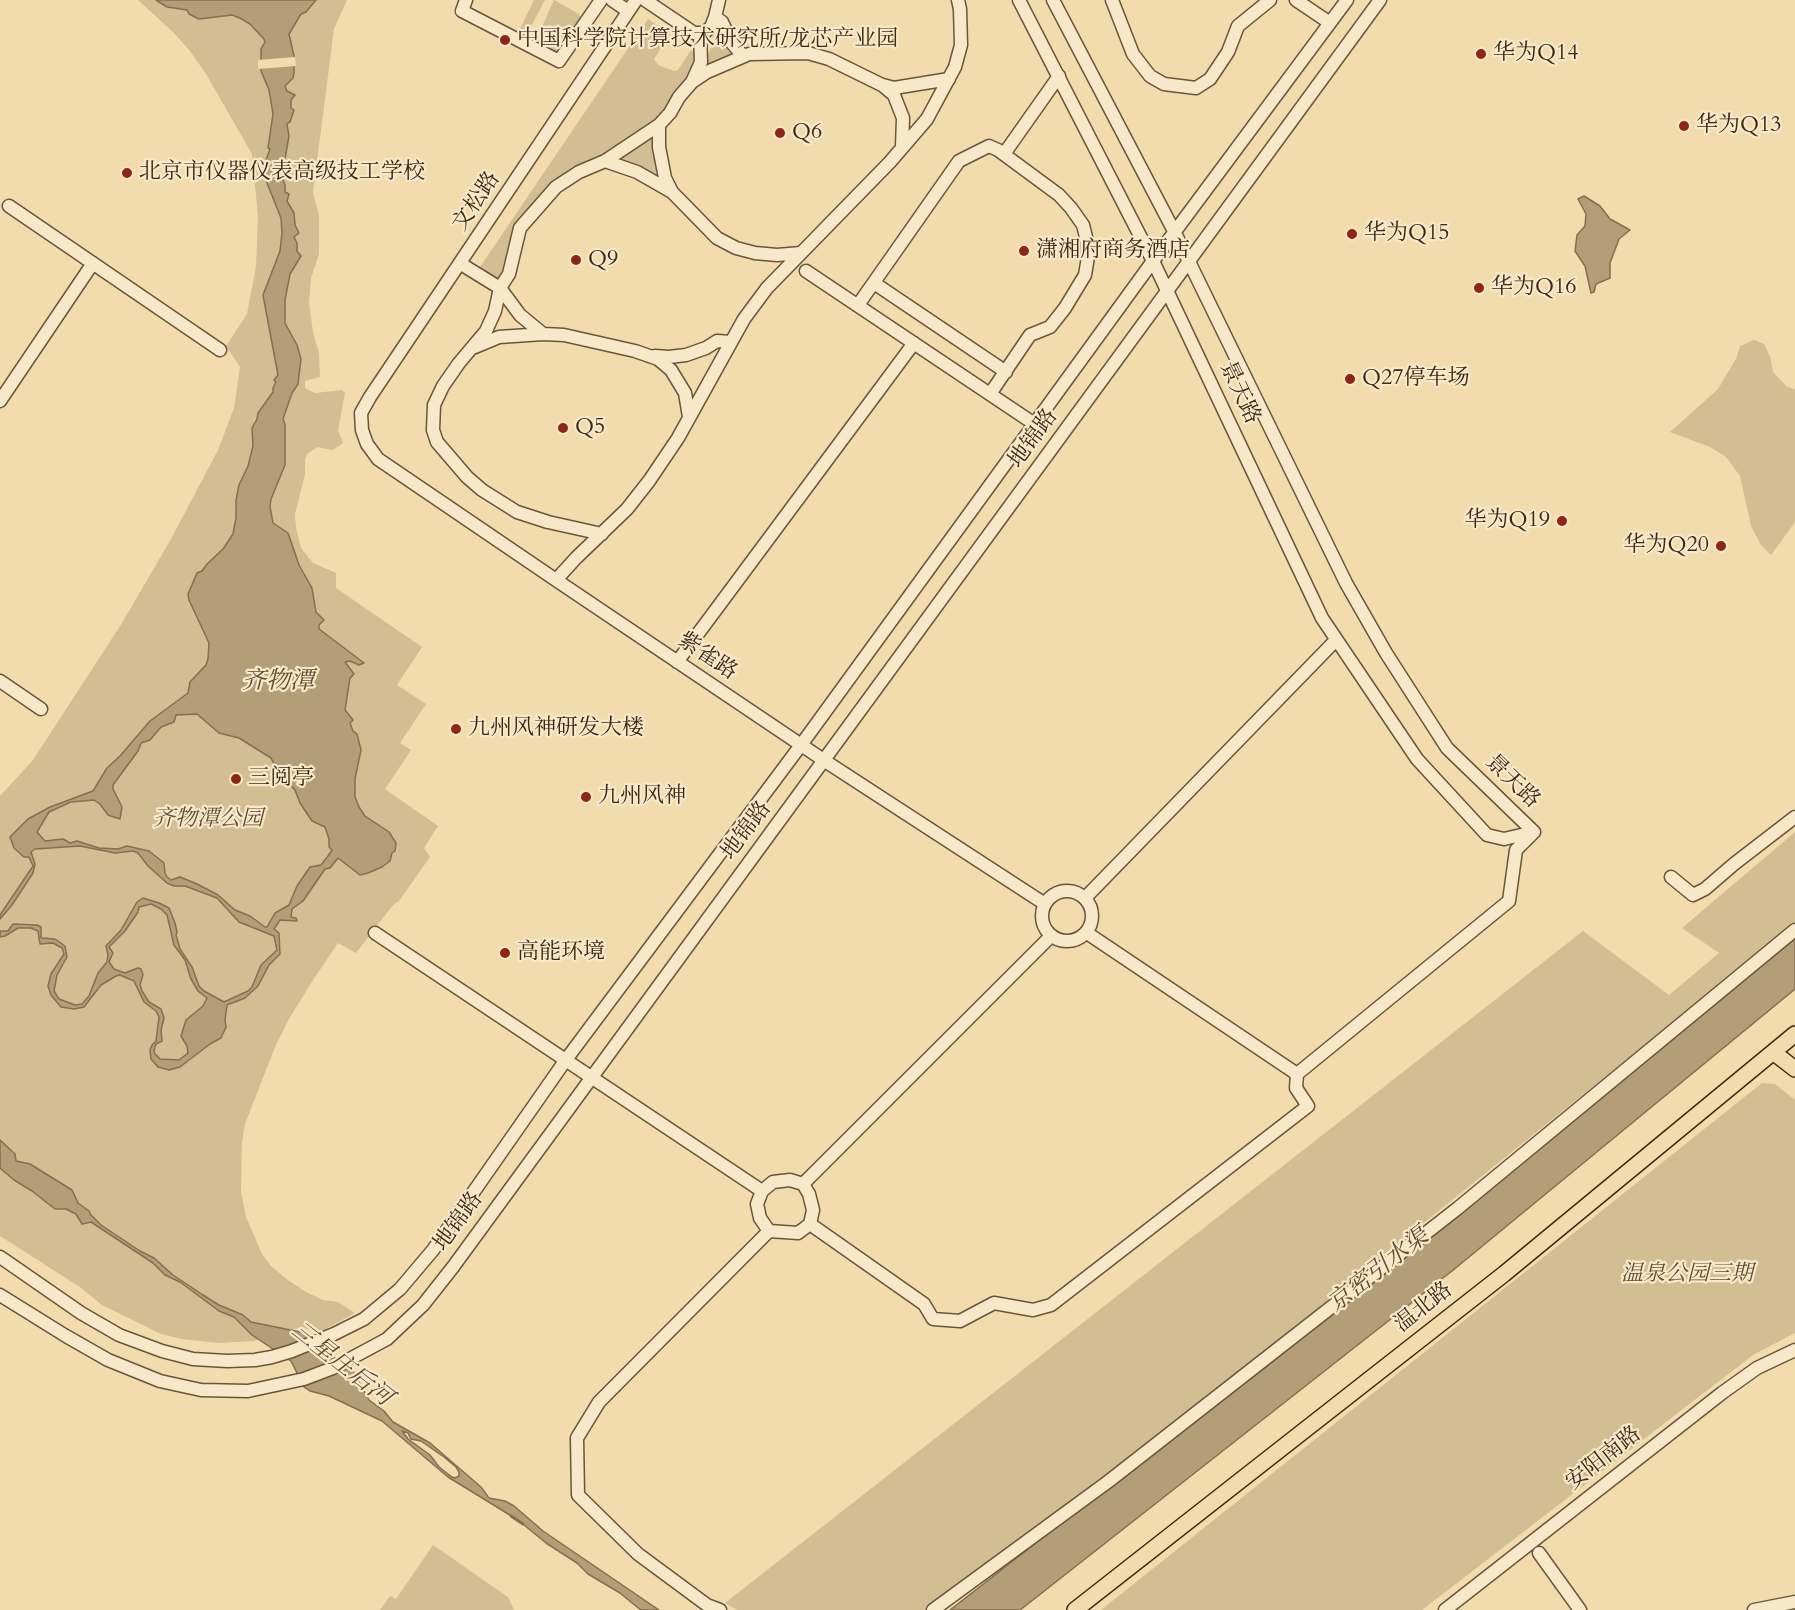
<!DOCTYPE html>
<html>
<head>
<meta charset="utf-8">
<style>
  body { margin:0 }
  canvas { display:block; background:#f2dbac }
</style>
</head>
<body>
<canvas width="1795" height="1610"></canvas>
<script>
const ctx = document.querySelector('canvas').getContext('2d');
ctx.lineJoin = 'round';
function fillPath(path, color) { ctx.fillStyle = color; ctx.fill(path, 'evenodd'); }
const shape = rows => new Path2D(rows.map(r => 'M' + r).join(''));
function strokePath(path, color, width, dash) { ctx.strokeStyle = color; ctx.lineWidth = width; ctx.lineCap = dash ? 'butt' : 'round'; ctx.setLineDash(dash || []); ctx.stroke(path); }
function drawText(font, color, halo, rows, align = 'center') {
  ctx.font = font + ' Cardo,"Noto Serif SC",serif'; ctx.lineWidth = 4.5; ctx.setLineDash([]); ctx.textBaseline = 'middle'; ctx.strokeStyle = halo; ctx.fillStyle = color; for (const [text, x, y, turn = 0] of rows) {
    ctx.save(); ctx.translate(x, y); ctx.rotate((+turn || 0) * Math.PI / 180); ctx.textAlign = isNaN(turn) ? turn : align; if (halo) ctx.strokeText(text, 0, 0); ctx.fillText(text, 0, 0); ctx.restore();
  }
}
const green = shape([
  [138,0,347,0,334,29,313,192,319,216,319,254,311,278,309,303,313,332,319,353,320,377,305,381,305,388,315,393,342,390,345,393,338,430,343,443,333,450,317,447,307,454,305,460,305,474,295,514,296,528,301,548,313,563,336,573,336,588,422,647,397,685,426,704,400,743,411,750,385,789,438,826,424,848,430,857,399,901,393,905,356,953,338,943,313,980,289,1019,275,1047,245,1124,242,1142,241,1192,246,1217,262,1254,271,1266,289,1281,306,1292,323,1300,338,1302,355,1313,318,1333,302,1327,254,1341,219,1343,182,1339,161,1334,102,1305,80,1287,0,1236,0,796,33,760,122,623,171,539,218,450,234,408,240,367,226,346,247,314,256,267,258,216,252,154,206,74,190,51,174,33],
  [534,0,545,0,529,30,524,34,519,31],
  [554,0,579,14,581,19,558,55,535,42],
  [648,19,670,34,654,59,658,65,674,71,678,70,691,50,695,53,697,60,689,78,669,107,651,125,606,155,575,168,552,182,530,206,516,226,504,271,499,279,485,273,480,267],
  [720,33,734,54,733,56,706,66,705,61,716,36],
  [652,137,654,138,659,168,657,173,654,175,620,161,624,154],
  [1754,340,1764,344,1770,356,1773,372,1787,387,1795,389,1795,522,1771,555,1761,545,1751,526,1740,476,1726,457,1710,447,1670,432,1718,389,1736,359,1740,346],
  [1795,832,1795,924,1077,1502,924,1610,737,1610,725,1603,1583,931,1669,995,1719,953,1682,928],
  [1762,1083,1775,1084,1795,1100,1795,1333,1753,1355,1422,1610,1101,1610],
  [433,1545,508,1597,514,1610,380,1610,390,1596,396,1599]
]);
const water = shape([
  [156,0,316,0,306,12,301,14,289,34,294,56,294,73,293,78,285,86,287,91,295,95,291,100,291,108,294,110,290,122,287,124,289,136,285,159,279,162,285,167,281,176,285,185,285,192,289,194,287,201,294,213,295,225,299,233,294,237,297,243,297,251,301,256,290,274,285,300,285,323,297,345,301,359,298,384,292,393,283,419,285,424,285,465,271,499,270,507,273,523,288,533,299,565,312,588,316,612,324,620,319,625,319,629,364,663,359,665,350,661,345,662,354,674,350,678,345,710,353,720,350,723,353,731,357,734,361,750,355,779,355,797,359,807,365,816,389,832,396,843,395,851,392,853,390,861,382,867,368,873,360,875,338,858,330,868,325,869,303,901,292,909,291,917,296,918,297,921,280,920,274,929,279,933,280,954,269,965,258,986,245,998,227,1005,225,1020,226,1027,221,1038,210,1044,180,1067,169,1070,158,1067,151,1059,150,1050,152,1045,156,1041,159,1017,156,1011,144,1002,134,981,120,975,116,976,101,985,84,1007,74,1009,61,1007,51,995,48,986,51,974,64,954,62,948,53,943,40,944,38,931,31,928,18,928,5,936,0,937,0,931,8,931,13,924,37,925,41,927,41,938,55,939,65,946,67,957,57,975,54,991,59,999,75,1005,82,1004,89,996,98,973,107,962,108,955,106,946,121,930,137,902,143,898,159,903,169,908,175,923,177,932,176,935,180,949,192,967,199,986,204,991,224,1002,248,991,252,987,261,965,277,950,274,936,239,922,217,898,185,886,174,886,167,883,148,866,138,853,133,851,115,853,80,846,35,849,31,852,35,864,33,873,12,905,0,919,0,915,33,866,29,857,24,857,14,848,10,837,28,819,50,807,93,791,107,768,120,756,150,721,188,693,190,682,206,665,208,659,209,643,189,600,188,594,197,573,202,571,207,564,223,549,233,534,236,518,236,500,239,485,248,466,253,446,252,428,257,419,258,413,273,392,273,388,276,382,274,380,278,375,263,295,280,251,282,233,281,218,267,183,265,163,270,149,268,148,273,114,269,90,261,71,261,49,265,42,264,39,250,24,240,18,232,15,199,19,189,14,187,10,167,7,156,0],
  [197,714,219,733,239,738,271,758,277,770,295,790,300,803,312,821,325,827,329,839,329,847,332,850,328,856,321,865,310,867,297,886,289,905,275,913,267,927,265,927,250,916,235,910,218,895,197,884,180,877,171,880,167,877,165,873,164,863,149,851,127,846,118,849,99,848,77,841,70,843,63,839,45,841,37,832,49,812,71,802,94,800,100,804,108,815,120,819,122,807,113,789,113,785,138,751,141,743,150,740,161,727,174,722,176,715,197,714],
  [151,904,161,909,167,915,174,945,185,960,191,979,198,991,207,998,203,1006,186,1020,181,1036,187,1046,188,1053,179,1060,160,1059,155,1054,154,1050,156,1044,162,1041,161,1030,164,1018,161,1009,149,1002,142,991,140,985,143,975,141,969,138,968,125,973,114,969,109,962,113,953,109,947,125,931,138,912,139,907,151,904],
  [1584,196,1600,206,1610,219,1630,230,1619,239,1610,263,1610,278,1596,284,1594,292,1591,293,1585,266,1575,251,1577,235,1585,226,1586,214,1578,199,1584,196],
  [1795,933,1795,989,1452,1271,1020,1610,950,1610,1128,1471,1795,933],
  [0,1140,15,1154,16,1161,30,1164,72,1190,78,1203,89,1211,91,1215,101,1225,140,1251,154,1258,173,1275,203,1295,219,1305,243,1315,251,1322,305,1333,311,1338,317,1351,323,1358,340,1358,348,1362,369,1400,384,1411,393,1422,430,1443,481,1487,489,1498,505,1501,514,1506,543,1531,659,1610,641,1610,637,1607,620,1593,588,1574,577,1563,546,1543,518,1520,448,1477,382,1421,329,1396,310,1391,304,1387,291,1361,252,1335,234,1317,219,1311,180,1282,165,1275,153,1263,91,1222,82,1224,76,1214,66,1209,55,1209,32,1191,14,1180,0,1168,0,1140],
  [402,1431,408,1433,411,1439,421,1441,444,1457,456,1467,459,1472,459,1476,455,1478,452,1477,439,1467,430,1455,408,1439,402,1431]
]);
const pier = shape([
  [295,57,296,66,258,69,258,60]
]);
const stream = shape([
  [511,1516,523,1524]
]);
const minor = shape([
  [466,0,462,11,559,61,601,0],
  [612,0,628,11],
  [636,0,370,397,361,413,362,430,367,444,378,459,556,580,825,761,1045,904],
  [645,0,694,33,700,33,705,32,711,27,715,17,719,0],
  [1019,0,1153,261,1322,618,1417,759,1487,835,1504,839,1534,832],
  [1053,0,1175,233,1346,583,1386,653,1447,748,1534,832],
  [1112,0,1133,54,1150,76,1164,84,1196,88,1210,79,1228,52,1238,26,1270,0],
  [1296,0,1330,23],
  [715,17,722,22,732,43,743,56],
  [692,82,707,72,749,54,808,53,829,59,882,85,894,95,903,118,902,147],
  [883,85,894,88,949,79],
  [659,125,659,147,665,178,672,192,717,238,736,248,755,253,777,255,801,253],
  [1004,154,1059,76],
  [605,161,637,172,672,192],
  [9,206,220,350],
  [461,264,500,288,520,315,543,334],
  [806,271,1036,425],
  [874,283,1006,372],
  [858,305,959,161,989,146,998,150,1059,195,1071,208,1083,225,1087,241,1088,257,1085,275,1065,308,1050,327,1030,335,990,394],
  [475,347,499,337,543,334,564,335,635,351,658,359,671,370,685,393,689,417],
  [655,356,669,357,686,355,706,348,717,341,731,342],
  [0,401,93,263],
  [602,534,548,522,517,512,482,490,467,477,437,442,433,430,434,405,443,386,459,363,486,331,495,311,500,288,509,274,520,228,556,187,579,172,605,161,659,125,670,113,679,97,692,82,701,62,700,33],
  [556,580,576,558,627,509,649,481,678,438,744,319,767,288,890,162,927,119,955,67,961,45,960,9,958,0],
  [677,662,914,343],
  [0,681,41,709],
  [1671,877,1693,895,1705,889,1734,864,1795,817],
  '1042 916a25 25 0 1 1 50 0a25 25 0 1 1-50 0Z',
  [1085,898,1336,640],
  [375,933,762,1191],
  [1087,933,1297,1074],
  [790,1180,803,1184,809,1194,813,1210,810,1224,798,1233,769,1231,760,1218,757,1204,762,1191,773,1182,790,1180],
  [803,1184,1051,936],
  [810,1224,924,1304,933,1319,960,1321,994,1303,1033,1310,1051,1305,1308,1106,1296,1088,1297,1074,1509,901,1516,850,1533,833],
  [0,1257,81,1313,119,1335,162,1351,193,1359,227,1361,255,1360,272,1357,292,1351,334,1334,364,1319,400,1289,433,1250,565,1061,801,745,1153,261,1347,0],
  [0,1295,66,1336,108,1360,160,1381,201,1390,248,1391,304,1379,333,1368,387,1339,423,1305,453,1267,1380,0],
  [1539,1553,1580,1610],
  [720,1610,707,1605,638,1554,578,1495,577,1438,599,1402,769,1231],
  [933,1610,1109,1481,1458,1208,1795,930],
  [1445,1610,1722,1393,1757,1368,1795,1350],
  [1754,1610,1795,1602]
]);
const major = shape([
  [1773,1052,1795,1069],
  [1075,1610,1504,1274,1795,1034]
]);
const markers = [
  [505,40,6,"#8f2418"],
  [1481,54,6,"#8f2418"],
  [1684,126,6,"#8f2418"],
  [780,133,6,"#8f2418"],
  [127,173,6,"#8f2418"],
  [1352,234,6,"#8f2418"],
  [1024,251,6,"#8f2418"],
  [576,260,6,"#8f2418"],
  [1479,288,6,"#8f2418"],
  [1350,379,6,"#8f2418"],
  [563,428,6,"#8f2418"],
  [1562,521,6,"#8f2418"],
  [1721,546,6,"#8f2418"],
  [456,729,6,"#8f2418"],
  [236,779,6,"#8f2418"],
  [586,797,6,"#8f2418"],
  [505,953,6,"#8f2418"]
];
const poiNames = [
  ["中国科学院计算技术研究所/龙芯产业园",517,40],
  ["华为Q14",1493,54],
  ["华为Q13",1696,126],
  ["Q6",792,133],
  ["北京市仪器仪表高级技工学校",139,173],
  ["华为Q15",1364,234],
  ["潇湘府商务酒店",1036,251],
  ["Q9",588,260],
  ["华为Q16",1491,288],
  ["Q27停车场",1362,379],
  ["Q5",575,428],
  ["华为Q19",1550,521,"right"],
  ["华为Q20",1709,546,"right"],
  ["九州风神研发大楼",468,729],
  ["三阅亭",248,779],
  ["九州风神",598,797],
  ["高能环境",517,953]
];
const streetNames = [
  ["文松路",477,202,-56],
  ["景天路",1239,393,65],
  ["地锦路",1034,439,-54],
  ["紫雀路",707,657,34],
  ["景天路",1512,782,44],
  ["地锦路",747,831,-53],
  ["地锦路",459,1222,-54],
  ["温北路",1424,1308,-38],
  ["安阳南路",1604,1459,-38]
];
const parkNames = [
  ["齐物潭公园",208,820],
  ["温泉公园三期",1687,1275]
];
const waterNames = [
  ["齐物潭",278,682],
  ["京密引水渠",1379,1271,-38],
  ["三星庄后河",341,1365,38]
];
fillPath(green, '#d3bd92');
fillPath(water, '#b49e78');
strokePath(water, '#846f50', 1.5);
fillPath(pier, '#f2dbac');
strokePath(stream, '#846f50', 3);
strokePath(minor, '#6a553a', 15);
strokePath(major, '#3c2814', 18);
strokePath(minor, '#f7e8c9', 12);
strokePath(major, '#f2dbac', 15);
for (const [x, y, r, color] of markers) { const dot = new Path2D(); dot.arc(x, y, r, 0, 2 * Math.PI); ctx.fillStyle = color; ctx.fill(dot); strokePath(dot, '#f7e8c9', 2); }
drawText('22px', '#3c2814', '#f7e8c9', poiNames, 'left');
drawText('22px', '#3c2814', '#f7e8c9', streetNames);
drawText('italic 22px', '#624d34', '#f7e8c9', parkNames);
drawText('italic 24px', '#604b32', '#f7e8c9', waterNames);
</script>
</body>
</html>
